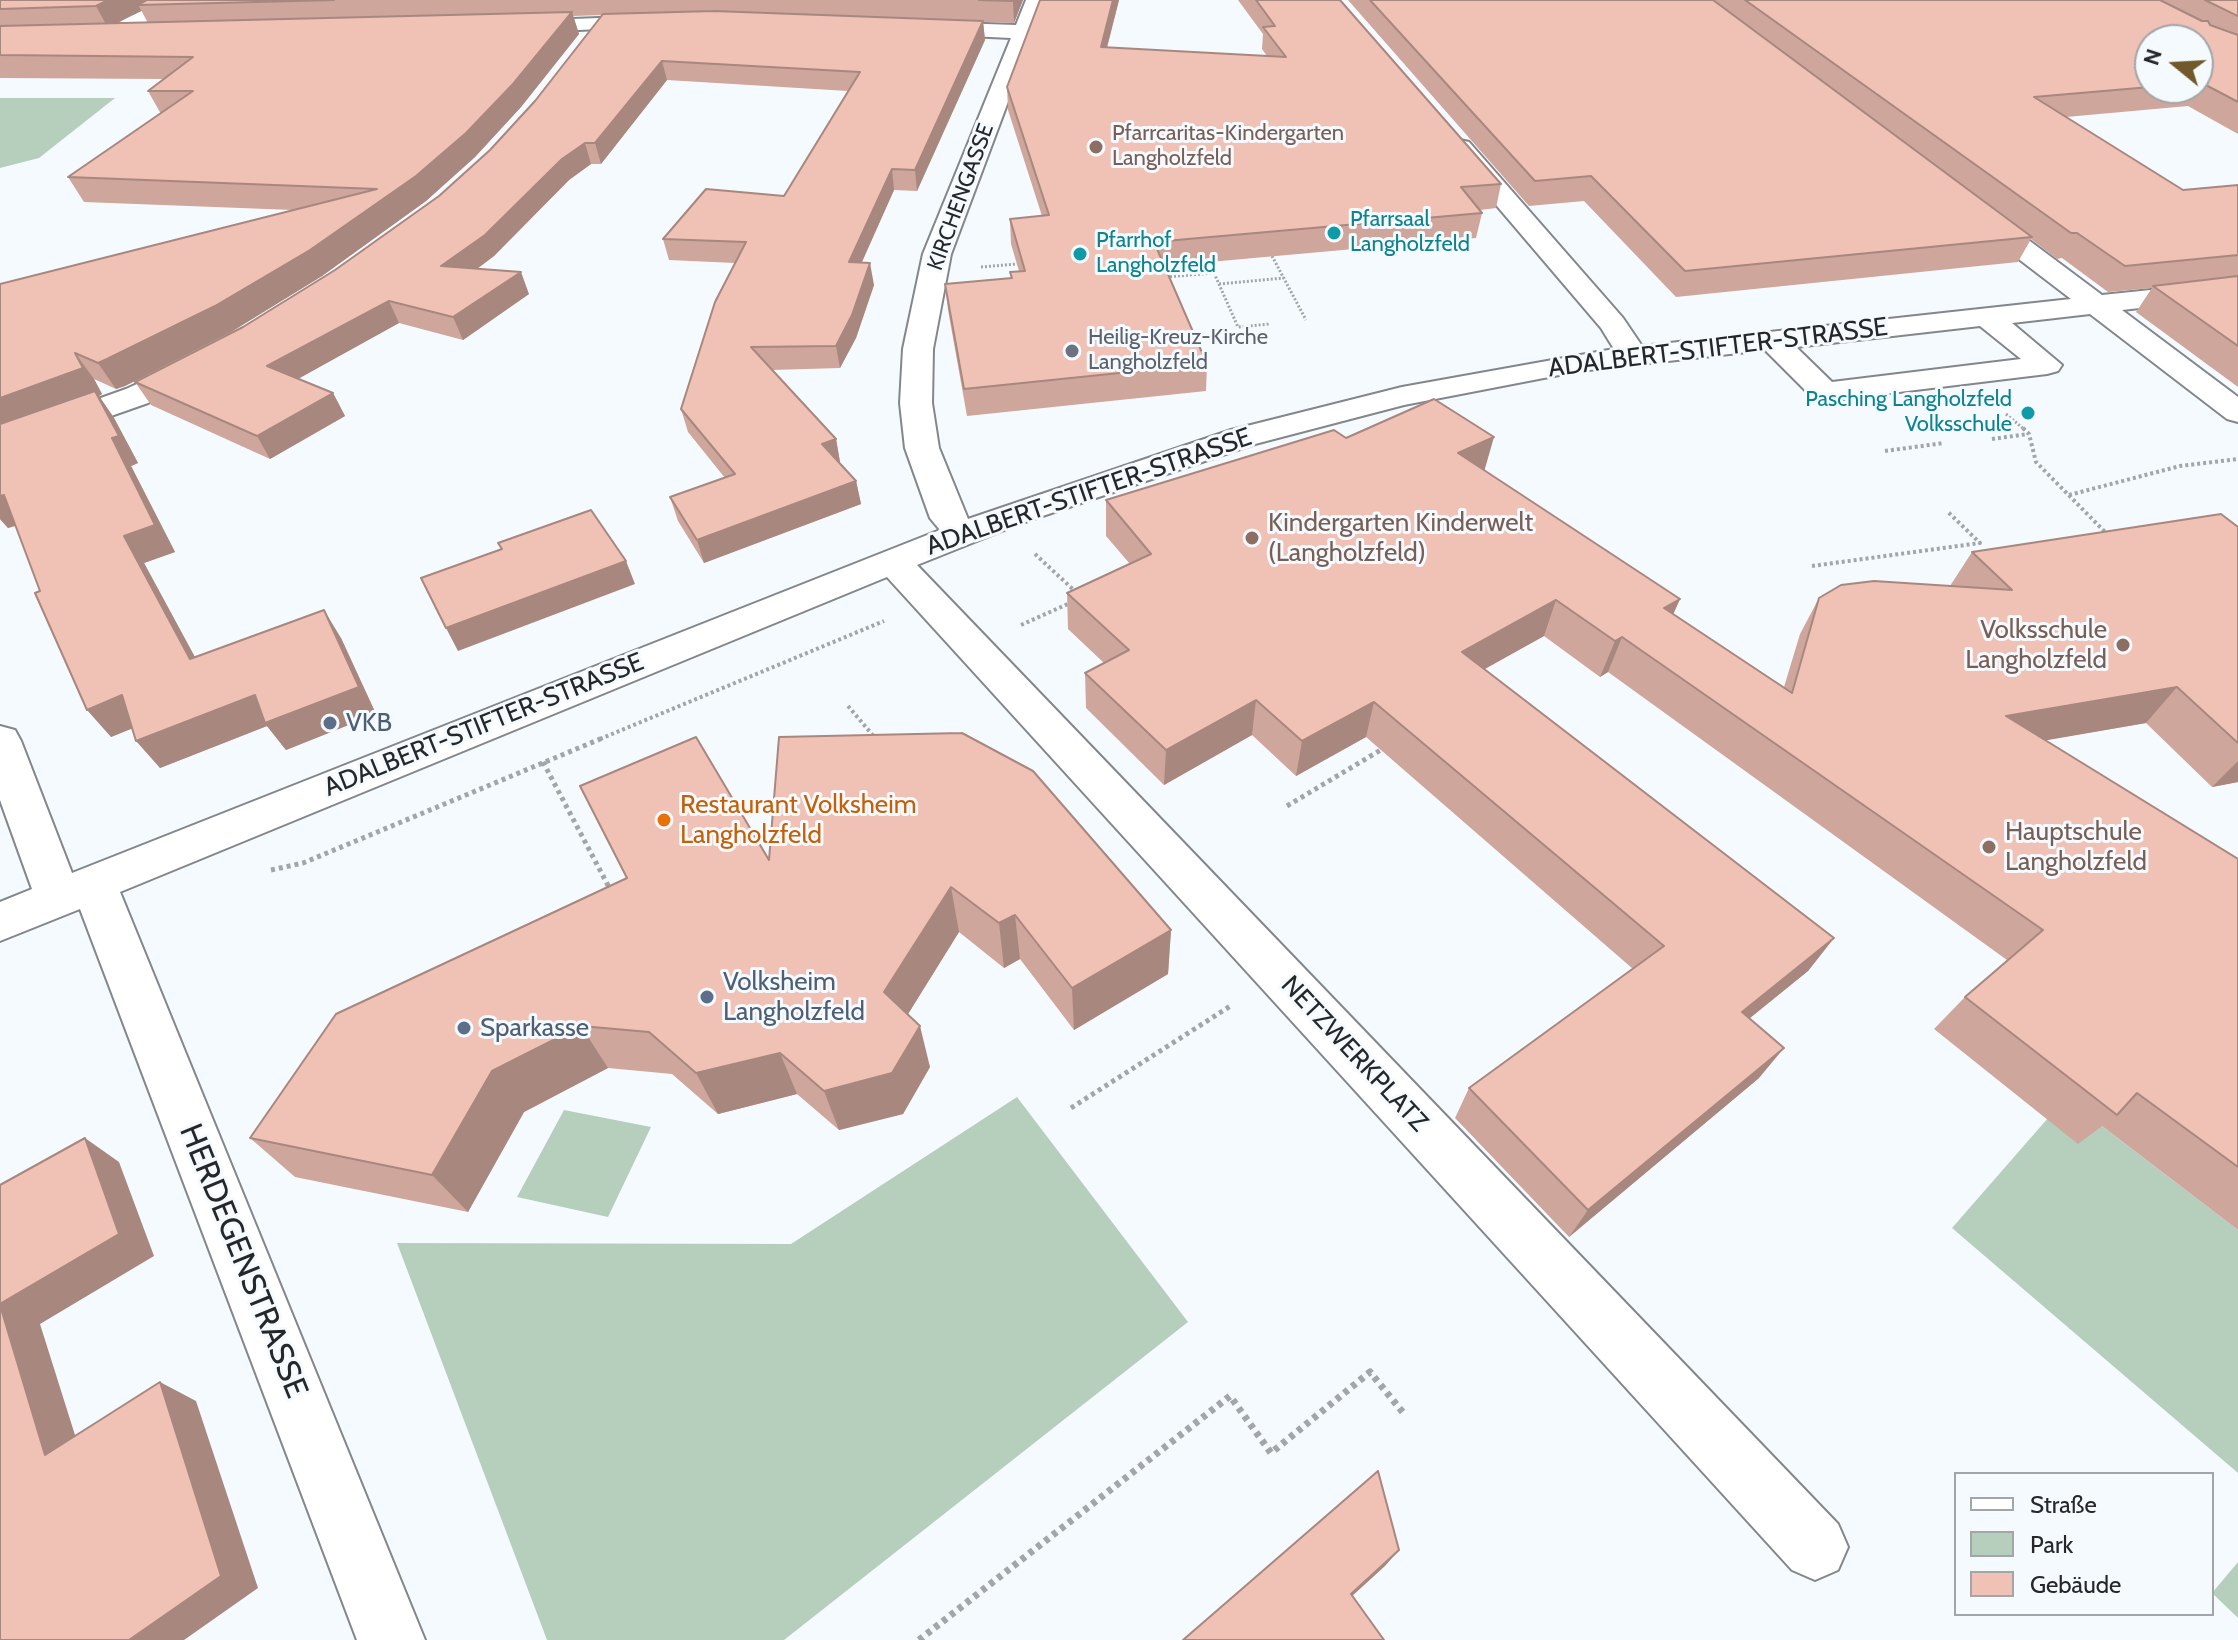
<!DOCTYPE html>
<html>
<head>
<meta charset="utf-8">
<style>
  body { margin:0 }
  #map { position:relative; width:2238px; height:1640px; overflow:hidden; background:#f5faff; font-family:Cabin,sans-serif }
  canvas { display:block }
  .legend { position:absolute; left:1954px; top:1472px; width:260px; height:144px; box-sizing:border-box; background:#f5faff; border:2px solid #a2a6a9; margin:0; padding:10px 14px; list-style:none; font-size:24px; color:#252729 }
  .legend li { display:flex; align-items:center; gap:16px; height:40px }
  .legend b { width:40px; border:2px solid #a2a6a9 }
  .north { position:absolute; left:2134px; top:24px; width:80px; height:80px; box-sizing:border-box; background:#f5faff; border:2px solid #a2a6a9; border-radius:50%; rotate:288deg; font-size:22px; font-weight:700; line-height:32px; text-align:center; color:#252729 }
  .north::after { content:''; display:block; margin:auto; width:28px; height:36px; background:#72592a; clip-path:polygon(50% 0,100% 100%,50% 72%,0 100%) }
</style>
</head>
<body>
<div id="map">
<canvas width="2238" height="1640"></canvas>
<ul class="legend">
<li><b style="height:10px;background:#fff"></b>Straße</li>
<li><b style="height:22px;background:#b6cfbc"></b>Park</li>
<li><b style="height:22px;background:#f0c1b5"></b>Gebäude</li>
</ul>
<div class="north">N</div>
</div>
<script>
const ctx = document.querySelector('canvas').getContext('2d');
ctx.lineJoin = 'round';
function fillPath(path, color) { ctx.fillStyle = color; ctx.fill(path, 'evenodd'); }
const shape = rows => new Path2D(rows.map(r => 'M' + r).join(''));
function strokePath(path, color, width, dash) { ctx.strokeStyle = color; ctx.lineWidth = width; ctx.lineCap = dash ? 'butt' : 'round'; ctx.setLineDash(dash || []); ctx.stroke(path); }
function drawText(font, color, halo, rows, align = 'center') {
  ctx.font = font + ' Cabin,sans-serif'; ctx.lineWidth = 6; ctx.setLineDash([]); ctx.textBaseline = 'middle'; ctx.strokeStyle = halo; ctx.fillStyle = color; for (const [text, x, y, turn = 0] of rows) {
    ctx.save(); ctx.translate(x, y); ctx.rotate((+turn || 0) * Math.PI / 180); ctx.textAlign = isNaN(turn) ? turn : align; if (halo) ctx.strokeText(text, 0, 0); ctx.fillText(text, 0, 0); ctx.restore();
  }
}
const green = shape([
  [0,98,115,98,39,158,0,168],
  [1017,1097,1188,1322,784,1640,547,1640,397,1243,791,1244],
  [564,1110,651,1127,608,1217,517,1197],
  [2048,1118,2098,1123,2238,1230,2238,1473,1952,1228],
  [2238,1562,2238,1618,2212,1593]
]);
const pathFar3 = shape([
  [1272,256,1306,320],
  [981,267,1017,264],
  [1166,277,1214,273,1238,327,1270,324],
  [1219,284,1284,278],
  [2006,414,2025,430]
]);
const pathFar2 = shape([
  [2023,428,2029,434,2036,462,2108,535],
  [1992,439,2028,434],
  [1885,451,1944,443],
  [2069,495,2180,466,2238,459],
  [1035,554,1078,594],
  [1812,566,1980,543,1948,512],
  [1021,625,1070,603],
  [848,706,876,739],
  [600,739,884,621]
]);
const pathFar1 = shape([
  [875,737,877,740],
  [543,762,611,891],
  [1287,806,1384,748],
  [271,870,303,863,605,737],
  [1071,1108,1232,1005]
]);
const path = shape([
  [919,1640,1230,1396,1271,1453,1370,1372,1405,1415]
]);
const minor = shape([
  [164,0,190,0,119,41,112,43,102,37,121,21,164,0],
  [1026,0,1046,0,951,254,933,349,932,403,939,448,968,519,1231,430,1402,387,1614,349,1601,328,1451,152,1448,147,1451,142,1460,140,1469,142,1623,318,1642,346,2071,299,1969,221,1965,215,1969,209,1978,207,1987,209,2102,295,2238,281,2238,297,2122,310,2238,397,2238,422,2227,419,2090,314,2012,323,2062,365,2058,371,2047,374,1825,401,1814,399,1765,350,1580,371,1404,405,1255,444,1022,523,917,565,1838,1524,1848,1547,1838,1570,1815,1580,1792,1570,887,577,120,892,425,1640,357,1640,80,909,0,941,0,902,32,889,0,800,0,726,15,730,21,741,72,873,940,530,930,518,905,448,900,403,903,349,923,254,1011,38,926,34,916,28,926,22,1016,25,1026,0],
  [1980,326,2021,359,1832,382,1796,347,1980,326],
  [653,16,660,18,663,22,660,26,518,33,508,27,518,21,653,16],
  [194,358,205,361,209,367,205,373,148,403,0,455,0,434,126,389,194,358]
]);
const wall = shape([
  [0,0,1023,0,1014,23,983,22,985,40,917,191,894,190,862,262,874,285,856,338,840,368,772,370,836,439,840,462,839,462,856,481,861,504,704,563,678,521,670,497,725,478,688,432,681,409,735,263,669,260,663,239,784,196,848,91,667,80,601,164,591,164,569,180,494,256,477,269,529,294,463,340,399,323,297,379,333,393,345,416,270,459,151,405,135,382,243,327,335,270,439,196,490,150,535,101,603,15,573,16,579,34,521,107,475,157,426,201,322,276,231,332,125,386,116,389,94,379,102,394,99,396,114,418,138,463,131,466,175,552,144,563,195,657,341,638,376,714,286,750,267,726,160,768,132,728,111,737,40,591,16,526,8,528,0,519,0,284,293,210,84,202,68,177,161,114,148,91,164,79,0,78],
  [141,10,148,23,116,24,130,16],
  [1040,0,1119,0,1107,48,1267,56,1262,49,1263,34,1238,0,1340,0,1501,184,1496,208,1480,210,1482,213,1476,238,1165,266,1207,364,1206,391,967,416,948,310,945,284,1011,278,1010,272,1019,271,1011,244,1010,219,1042,216,1008,110,1007,87],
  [1348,0,2238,0,2238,134,2188,106,2066,117,2183,190,2238,185,2238,387,2136,312,2152,288,2108,292,2062,258,2057,259,2031,239,2018,262,1676,297,1584,201,1529,206],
  [2150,40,2198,40,2198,88,2150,88],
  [1346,438,1485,471,1680,599,1673,614,1784,687,1800,634,1819,598,1950,586,1972,552,2238,527,2238,782,2212,787,2146,723,2045,740,2238,859,2238,1230,2102,1126,2078,1144,1934,1029,1965,997,2007,960,1608,672,1600,677,1544,636,1485,669,1834,938,1808,971,1750,1018,1759,1078,1569,1237,1455,1118,1469,1088,1633,969,1366,737,1296,776,1252,735,1164,785,1086,708,1085,673,1104,663,1068,629,1067,593,1130,564,1106,536,1106,500],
  [779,737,1171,930,1168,974,1074,1030,1020,959,1004,968,959,932,908,1014,930,1067,903,1114,839,1130,797,1094,718,1114,672,1074,608,1068,524,1112,468,1212,295,1177,250,1138,626,878,769,860]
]);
const shadedWall = shape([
  [108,0,160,0,138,5,141,10,108,28,96,6],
  [1013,0,1023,0,1014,23,1013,1],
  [1113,0,1119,0,1101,70,1101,47],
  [572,12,579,34,521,107,475,157,426,201,322,276,231,332,125,386,116,389,98,363,310,250],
  [983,21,985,40,917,191,915,170],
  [662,61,667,80,601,164,595,143],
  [585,143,591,164,569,180,494,256,451,288,441,266,562,159],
  [892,169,894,190,852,284,849,262],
  [870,263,874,285,856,338,840,368,836,346],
  [521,272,529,294,463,340,453,317],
  [389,301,399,323,280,389,267,366],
  [75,353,94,379,102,394,99,396,114,418,138,463,131,466,175,552,144,563,211,687,190,659,124,536,0,433,0,398],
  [333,393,345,416,270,459,257,436],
  [1494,437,1484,472,1458,453],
  [836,439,840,462,827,467,822,444],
  [856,481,861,504,704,563,697,540],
  [4,495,26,522,8,528,0,519,0,496],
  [626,561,635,584,458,651,446,628],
  [1680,599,1664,635,1664,608],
  [1556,600,1544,636,1452,687,1462,652],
  [324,610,341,638,376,714,286,750,267,726,160,768,136,741],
  [1622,637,1608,672,1600,677,1615,641],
  [2177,687,2146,723,1979,752,2006,716],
  [122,695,146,723,111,737,87,710],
  [1256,700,1252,735,1164,785,1166,750],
  [1374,702,1366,737,1296,776,1302,741],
  [2238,761,2238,782,2212,787],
  [951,887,959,932,895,1035,884,992],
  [1015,915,1020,959,1004,968,999,923],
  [1171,930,1168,974,1074,1030,1072,988],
  [1834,938,1808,971,1719,1043,1742,1012],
  [581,1026,608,1068,524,1112,468,1212,432,1175,492,1071],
  [920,1026,930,1067,903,1114,839,1130,824,1091],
  [1784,1048,1759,1078,1569,1237,1588,1210],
  [780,1053,797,1094,718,1114,696,1073],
  [85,1138,119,1162,154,1256,40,1324,86,1470,45,1455,0,1304],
  [160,1382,196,1401,258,1588,184,1640,129,1640],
  [1399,1550,1385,1566,1339,1608,1351,1594]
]);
const building = shape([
  [0,0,108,0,96,6,0,9,0,0],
  [147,0,334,0,138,5,147,0],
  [979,0,1013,0,1013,1,979,0],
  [1040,0,1113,0,1101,47,1286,57,1263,27,1275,26,1256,0,1340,0,1501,184,1461,187,1482,213,1154,242,1207,364,964,389,945,284,1012,278,1010,272,1025,271,1010,219,1049,215,1007,87,1040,0],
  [1370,0,1713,0,2032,237,1685,271,1591,176,1535,181,1370,0],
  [1745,0,2160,0,2202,21,2208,21,2210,25,2238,35,2238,102,2202,83,2198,83,2198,40,2150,40,2150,87,2034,97,2183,190,2238,185,2238,255,2125,266,2077,233,2071,233,1745,0],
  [2205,0,2238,0,2238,16,2205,0],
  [714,11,983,21,915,170,892,169,849,262,870,263,852,315,836,346,751,347,836,439,822,444,856,481,697,540,670,497,735,474,681,409,715,302,746,242,663,239,706,189,784,196,860,72,662,61,595,143,585,143,562,159,485,235,441,266,521,272,453,317,389,301,267,366,333,393,257,436,135,382,243,327,335,270,439,196,490,150,535,101,603,14,714,11],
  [572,12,513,84,466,133,416,176,310,250,215,306,107,359,98,363,75,353,83,368,0,398,0,284,377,189,68,177,193,91,148,91,193,57,0,55,0,26,572,12],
  [2238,276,2238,346,2153,286,2238,276],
  [95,391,119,436,112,438,155,525,124,536,190,659,324,610,359,687,265,723,255,695,136,741,122,695,87,710,35,593,40,591,4,495,0,496,0,424,95,391],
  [1434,399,1494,437,1458,453,1680,599,1664,608,1792,693,1819,598,1841,585,1874,581,2012,590,1972,552,2221,514,2238,527,2238,743,2177,687,2006,716,2238,859,2238,1167,2137,1093,2117,1115,1965,997,2043,930,1622,637,1615,641,1556,600,1462,652,1834,938,1742,1012,1784,1048,1588,1210,1469,1088,1664,946,1374,702,1302,741,1256,700,1166,750,1085,673,1129,650,1067,593,1151,554,1106,500,1334,430,1346,438,1434,399],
  [591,510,626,561,446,628,421,578,502,549,498,543,591,510],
  [962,733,1033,771,1171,930,1072,988,1015,915,999,923,951,887,884,992,920,1026,892,1073,824,1091,780,1053,696,1073,649,1032,581,1026,492,1071,432,1175,250,1138,336,1014,627,878,580,786,696,737,769,860,779,737,962,733],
  [85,1138,119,1234,0,1304,0,1185,85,1138],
  [0,1305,45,1455,160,1382,221,1576,129,1640,0,1640,0,1305],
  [1378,1471,1399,1550,1351,1594,1384,1640,1183,1640,1378,1471]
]);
const markers = [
  [1096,147,8,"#8d6e63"],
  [1334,233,8,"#0f9aa8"],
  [1080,254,8,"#0f9aa8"],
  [1072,351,8,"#6b7280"],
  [2028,413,8,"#0f9aa8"],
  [1252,538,8,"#8d6e63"],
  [2123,645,8,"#8d6e63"],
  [330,723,8,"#5c6f8a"],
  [664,820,8,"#e8710a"],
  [1989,847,8,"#8d6e63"],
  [707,997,8,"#5c6f8a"],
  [464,1028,8,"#5c6f8a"]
];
const farEducationnames = [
  ["Pfarrcaritas-Kindergarten",1112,134],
  ["Langholzfeld",1112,159]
];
const farStreetnames = [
  ["KIRCHENGASSE",961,197,-70]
];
const farCulturenames = [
  ["Pfarrsaal",1350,220],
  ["Langholzfeld",1350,245],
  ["Pfarrhof",1096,241],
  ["Langholzfeld",1096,266],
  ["Pasching Langholzfeld",2012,400,"right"],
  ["Volksschule",2012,425,"right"]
];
const farWorshipnames = [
  ["Heilig-Kreuz-Kirche",1088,338],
  ["Langholzfeld",1088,363]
];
const streetNames = [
  ["ADALBERT-STIFTER-STRASSE",1718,348,-7],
  ["ADALBERT-STIFTER-STRASSE",1089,492,-19],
  ["ADALBERT-STIFTER-STRASSE",484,725,-22],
  ["NETZWERKPLATZ",1354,1054,47]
];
const educationNames = [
  ["Kindergarten Kinderwelt",1268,523],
  ["(Langholzfeld)",1268,553],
  ["Volksschule",2107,630,"right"],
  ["Langholzfeld",2107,660,"right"],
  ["Hauptschule",2005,832],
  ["Langholzfeld",2005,862]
];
const serviceNames = [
  ["VKB",346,723],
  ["Volksheim",723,982],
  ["Langholzfeld",723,1012],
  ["Sparkasse",480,1028]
];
const foodNames = [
  ["Restaurant Volksheim",680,805],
  ["Langholzfeld",680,835]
];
const nearStreetnames = [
  ["HERDEGENSTRASSE",243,1261,68]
];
fillPath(green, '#b6cfbc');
strokePath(minor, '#83878c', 4);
strokePath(pathFar3, '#a2a6a9', 3, [2, 2]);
strokePath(pathFar2, '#a2a6a9', 4, [3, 3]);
strokePath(pathFar1, '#a2a6a9', 5, [4, 4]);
strokePath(path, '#a2a6a9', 7, [5, 5]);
fillPath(minor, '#fff');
fillPath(wall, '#cea69c');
fillPath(shadedWall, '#a8877f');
fillPath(building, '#f0c1b5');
strokePath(building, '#a8877f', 2);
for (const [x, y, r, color] of markers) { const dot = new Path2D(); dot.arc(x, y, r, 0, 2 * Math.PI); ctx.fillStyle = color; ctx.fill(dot); strokePath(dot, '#f5faff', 3); }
drawText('22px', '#785e54', '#f5faff', farEducationnames, 'left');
drawText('22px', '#252729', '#f5faff', farStreetnames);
drawText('22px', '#0d838f', '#f5faff', farCulturenames, 'left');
drawText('22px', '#5b616d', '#f5faff', farWorshipnames, 'left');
drawText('26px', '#252729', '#f5faff', streetNames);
drawText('26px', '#785e54', '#f5faff', educationNames, 'left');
drawText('26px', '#4e5e75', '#f5faff', serviceNames, 'left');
drawText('26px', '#c56008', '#f5faff', foodNames, 'left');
drawText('32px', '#252729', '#f5faff', nearStreetnames);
</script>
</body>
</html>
